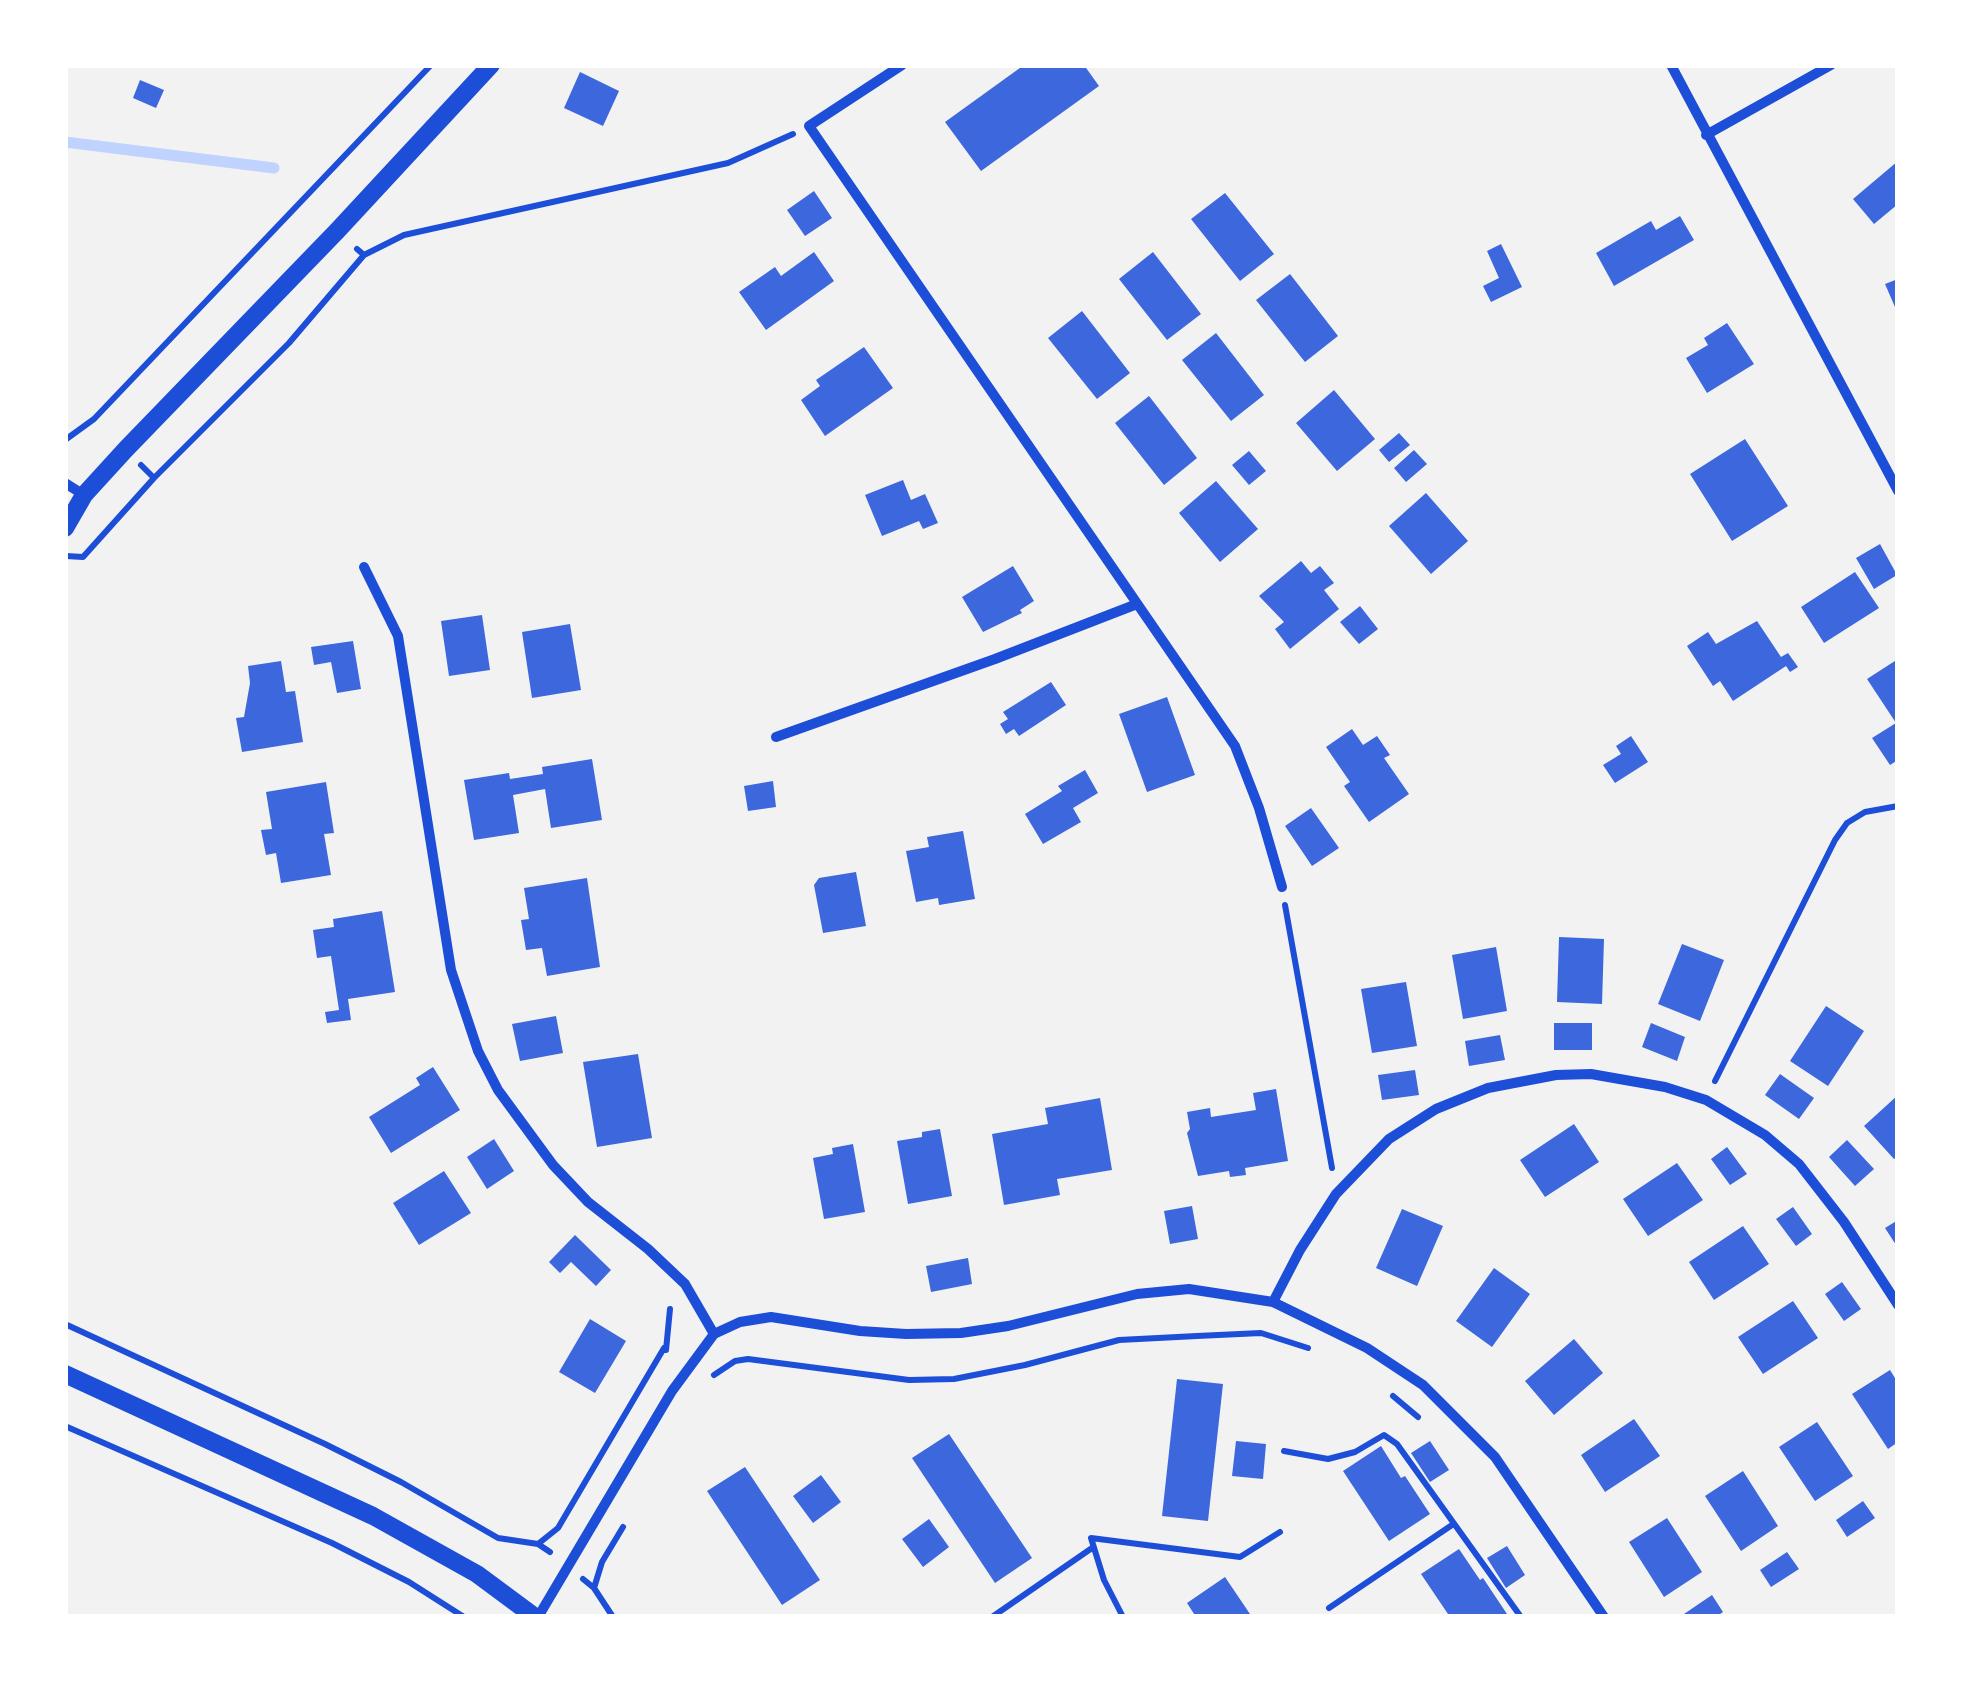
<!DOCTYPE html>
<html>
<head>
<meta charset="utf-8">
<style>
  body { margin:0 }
  #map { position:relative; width:1963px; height:1682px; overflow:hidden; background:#f2f2f2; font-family:Inter,sans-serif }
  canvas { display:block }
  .frame { position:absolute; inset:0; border:68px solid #fff; pointer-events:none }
</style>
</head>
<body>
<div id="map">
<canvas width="1963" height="1682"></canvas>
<div class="frame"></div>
</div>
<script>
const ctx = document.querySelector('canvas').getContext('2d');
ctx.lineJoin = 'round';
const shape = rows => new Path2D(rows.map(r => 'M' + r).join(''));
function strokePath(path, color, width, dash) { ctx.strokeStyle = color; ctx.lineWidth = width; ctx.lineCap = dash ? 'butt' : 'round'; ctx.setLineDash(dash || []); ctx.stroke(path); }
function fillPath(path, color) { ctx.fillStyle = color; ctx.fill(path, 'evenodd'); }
const stream = shape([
  [65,142,274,168]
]);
const building = shape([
  [1024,65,1084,65,1099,86,981,171,945,122],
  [580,72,619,91,603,126,564,108],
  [140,80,164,90,156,108,133,98],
  [1898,161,1898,204,1874,224,1853,199],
  [814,191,832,218,805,236,787,210],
  [1225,193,1274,254,1240,281,1191,219],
  [1680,216,1694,240,1614,286,1596,253,1651,221,1656,230],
  [1501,244,1522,287,1491,302,1483,286,1499,278,1487,251],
  [814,252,834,281,766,330,739,292,775,267,781,276],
  [1153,252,1201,314,1167,340,1119,279],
  [1290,274,1338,336,1305,362,1256,300],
  [1898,279,1898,314,1885,284],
  [1082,311,1130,373,1097,399,1048,338],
  [1727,323,1754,364,1707,393,1686,358,1708,345,1704,338],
  [1216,333,1264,395,1231,421,1182,360],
  [864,347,893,388,825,436,801,400,820,386,816,380],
  [1334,390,1375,439,1337,471,1296,423],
  [1149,396,1197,458,1164,485,1115,423],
  [1399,433,1410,445,1389,462,1379,450],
  [1745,439,1788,506,1732,541,1690,474],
  [1414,450,1427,464,1406,482,1394,468],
  [1249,451,1266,471,1249,485,1232,465],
  [903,480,911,500,925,494,938,523,923,529,919,521,882,536,865,495],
  [1216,481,1258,529,1220,562,1179,513],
  [1426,493,1468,541,1431,574,1389,526],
  [1880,544,1897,575,1874,589,1856,558],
  [1301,561,1311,573,1320,566,1334,583,1324,590,1339,609,1290,649,1275,629,1284,622,1259,596],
  [1013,566,1034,601,1020,610,1022,613,983,632,962,597],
  [1855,572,1879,608,1824,643,1801,607],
  [1360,606,1378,629,1359,644,1340,622],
  [482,615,490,670,449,676,441,621],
  [1757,621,1781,657,1788,653,1798,667,1790,672,1786,666,1733,701,1720,681,1713,686,1687,646,1708,632,1716,644],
  [570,624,581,690,532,698,522,632],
  [353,641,361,689,337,693,331,662,314,665,311,647],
  [1898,659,1898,760,1890,765,1872,738,1896,723,1867,679],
  [281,661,286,692,295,691,303,742,242,752,236,718,244,717,250,683,248,666],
  [1051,682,1066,705,1019,736,1014,729,1006,734,1000,724,1008,719,1003,712],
  [1167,697,1195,775,1147,792,1119,714],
  [1352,729,1363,745,1377,736,1390,755,1384,758,1409,794,1369,822,1344,786,1350,782,1326,747],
  [1631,736,1648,762,1615,783,1603,765,1621,754,1616,746],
  [592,759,602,820,551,828,545,789,513,795,519,833,474,840,464,780,509,773,510,779,543,774,542,767],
  [1085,770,1098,793,1073,808,1081,822,1043,844,1025,814,1062,791,1058,786],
  [773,781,776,807,748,811,744,786],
  [326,782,334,833,324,834,331,875,281,883,276,853,266,855,261,830,272,829,266,792],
  [1311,808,1339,848,1312,866,1285,826],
  [963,831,975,899,939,905,938,898,916,902,906,851,929,847,927,837],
  [856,872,866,926,823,933,814,885,819,878],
  [587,878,600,967,547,976,542,948,526,950,521,920,529,919,524,888],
  [382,911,395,992,348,999,351,1020,327,1023,325,1012,339,1010,331,956,317,958,313,930,334,927,333,919],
  [1559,937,1604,939,1602,1004,1557,1002],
  [1682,944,1724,960,1700,1021,1658,1004],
  [1496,947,1507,1011,1463,1019,1452,955],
  [1406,982,1417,1046,1372,1053,1361,989],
  [1826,1006,1864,1031,1828,1086,1790,1061],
  [556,1016,563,1053,520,1061,512,1024],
  [1554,1023,1592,1023,1592,1050,1554,1050],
  [1651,1023,1685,1037,1677,1061,1642,1047],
  [1500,1035,1505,1060,1469,1066,1465,1041],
  [638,1054,652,1138,597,1147,583,1062],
  [433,1067,460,1110,391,1153,369,1117,420,1085,416,1078],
  [1415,1070,1419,1095,1382,1100,1378,1075],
  [1780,1074,1814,1098,1799,1119,1765,1095],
  [1276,1089,1288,1161,1245,1168,1246,1175,1230,1177,1229,1171,1198,1176,1187,1133,1190,1129,1187,1112,1210,1108,1211,1117,1256,1110,1253,1093],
  [1898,1095,1898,1156,1894,1159,1864,1126],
  [1100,1098,1112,1170,1057,1179,1060,1195,1004,1205,992,1134,1048,1124,1045,1108],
  [1574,1124,1599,1162,1545,1197,1520,1160],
  [940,1129,952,1196,908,1204,897,1141,922,1137,922,1132],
  [494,1139,514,1171,487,1189,467,1157],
  [1847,1140,1874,1169,1855,1186,1829,1157],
  [853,1144,865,1212,824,1219,813,1158,833,1154,832,1148],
  [1727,1147,1747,1174,1730,1185,1711,1159],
  [1677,1163,1703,1200,1648,1236,1623,1199],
  [444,1171,471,1213,419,1245,393,1203],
  [1192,1206,1198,1239,1170,1244,1164,1211],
  [1793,1207,1812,1234,1796,1246,1776,1219],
  [1402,1209,1443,1226,1417,1286,1376,1268],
  [1898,1220,1898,1248,1885,1228],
  [1743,1226,1769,1264,1714,1300,1689,1262],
  [575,1235,611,1270,596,1286,571,1262,560,1273,549,1262],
  [968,1258,972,1284,931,1292,926,1266],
  [1494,1268,1530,1294,1492,1347,1456,1321],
  [1842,1282,1861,1309,1844,1321,1825,1294],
  [1793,1301,1818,1338,1763,1374,1738,1337],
  [590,1319,626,1341,595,1393,559,1372],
  [1574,1339,1603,1373,1554,1415,1525,1381],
  [1890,1370,1898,1383,1898,1442,1888,1449,1852,1394],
  [1177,1379,1223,1384,1208,1521,1162,1516],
  [1634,1419,1660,1456,1605,1492,1581,1455],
  [1817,1422,1853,1476,1815,1501,1779,1447],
  [949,1434,1032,1558,995,1583,912,1458],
  [1236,1441,1266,1444,1263,1479,1232,1476],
  [1430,1441,1449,1470,1430,1482,1411,1453],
  [1381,1446,1401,1478,1405,1476,1430,1514,1389,1541,1343,1471],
  [745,1467,820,1580,782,1605,707,1491],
  [1743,1471,1778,1526,1741,1551,1705,1496],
  [821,1475,841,1502,813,1523,793,1496],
  [1863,1501,1875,1518,1847,1537,1836,1520],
  [1667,1518,1702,1572,1664,1597,1629,1542],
  [929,1519,949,1547,923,1567,902,1539],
  [1507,1546,1525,1575,1506,1588,1487,1558],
  [1459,1549,1480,1580,1483,1578,1509,1617,1450,1617,1421,1574],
  [1787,1552,1799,1569,1771,1587,1760,1570],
  [1225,1577,1252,1617,1196,1617,1187,1603],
  [1712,1595,1723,1612,1716,1617,1687,1617,1684,1614]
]);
const path = shape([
  [357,249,364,255,404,235,728,163,793,134],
  [65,440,94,419,431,65],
  [141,465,154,478,289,343,364,255],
  [66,556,83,557,154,478],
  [1285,905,1332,1168],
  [1715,1081,1835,840,1847,823,1865,812,1898,806],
  [65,1324,325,1444,401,1482,498,1538,538,1544,550,1552],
  [666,1350,670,1309],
  [714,1375,735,1361,748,1359,909,1380,954,1379,1025,1365,1119,1340,1197,1336,1261,1333,1308,1348],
  [1393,1396,1418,1417],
  [65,1426,332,1543,409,1582,464,1617],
  [1284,1451,1328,1459,1355,1452,1384,1435,1397,1444,1521,1617],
  [538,1544,558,1528,664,1348],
  [583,1579,594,1588,613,1617],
  [594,1588,602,1562,623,1527],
  [1329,1608,1452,1525],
  [992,1617,1092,1548],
  [1123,1617,1104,1580,1091,1538,1240,1557,1280,1532]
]);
const minor = shape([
  [902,65,809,126,1235,746,1259,808,1282,887],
  [1671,65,1898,491],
  [1706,135,1831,65],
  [65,483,84,495],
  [364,567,398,636,451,970,478,1051,498,1090,553,1165,588,1202,648,1249,685,1284,714,1334],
  [776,737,995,659,1137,604],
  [1273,1302,1300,1250,1336,1194,1389,1139,1436,1109,1488,1088,1556,1075,1591,1074,1665,1087,1706,1100,1765,1135,1799,1164,1844,1222,1898,1305],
  [538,1617,672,1391,714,1334,740,1322,771,1317,860,1331,906,1334,961,1333,1008,1326,1137,1294,1189,1289,1273,1302,1367,1348,1423,1385,1495,1457,1604,1617]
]);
const tertiary = shape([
  [65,528,84,495,126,449,337,231,491,65],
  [65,1374,373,1516,477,1574,535,1617]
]);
strokePath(stream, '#bfd3fe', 11);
fillPath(building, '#3d67dc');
strokePath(path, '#1d4ed8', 6);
strokePath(minor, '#1d4ed8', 10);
strokePath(tertiary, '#1d4ed8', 18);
</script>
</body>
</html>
